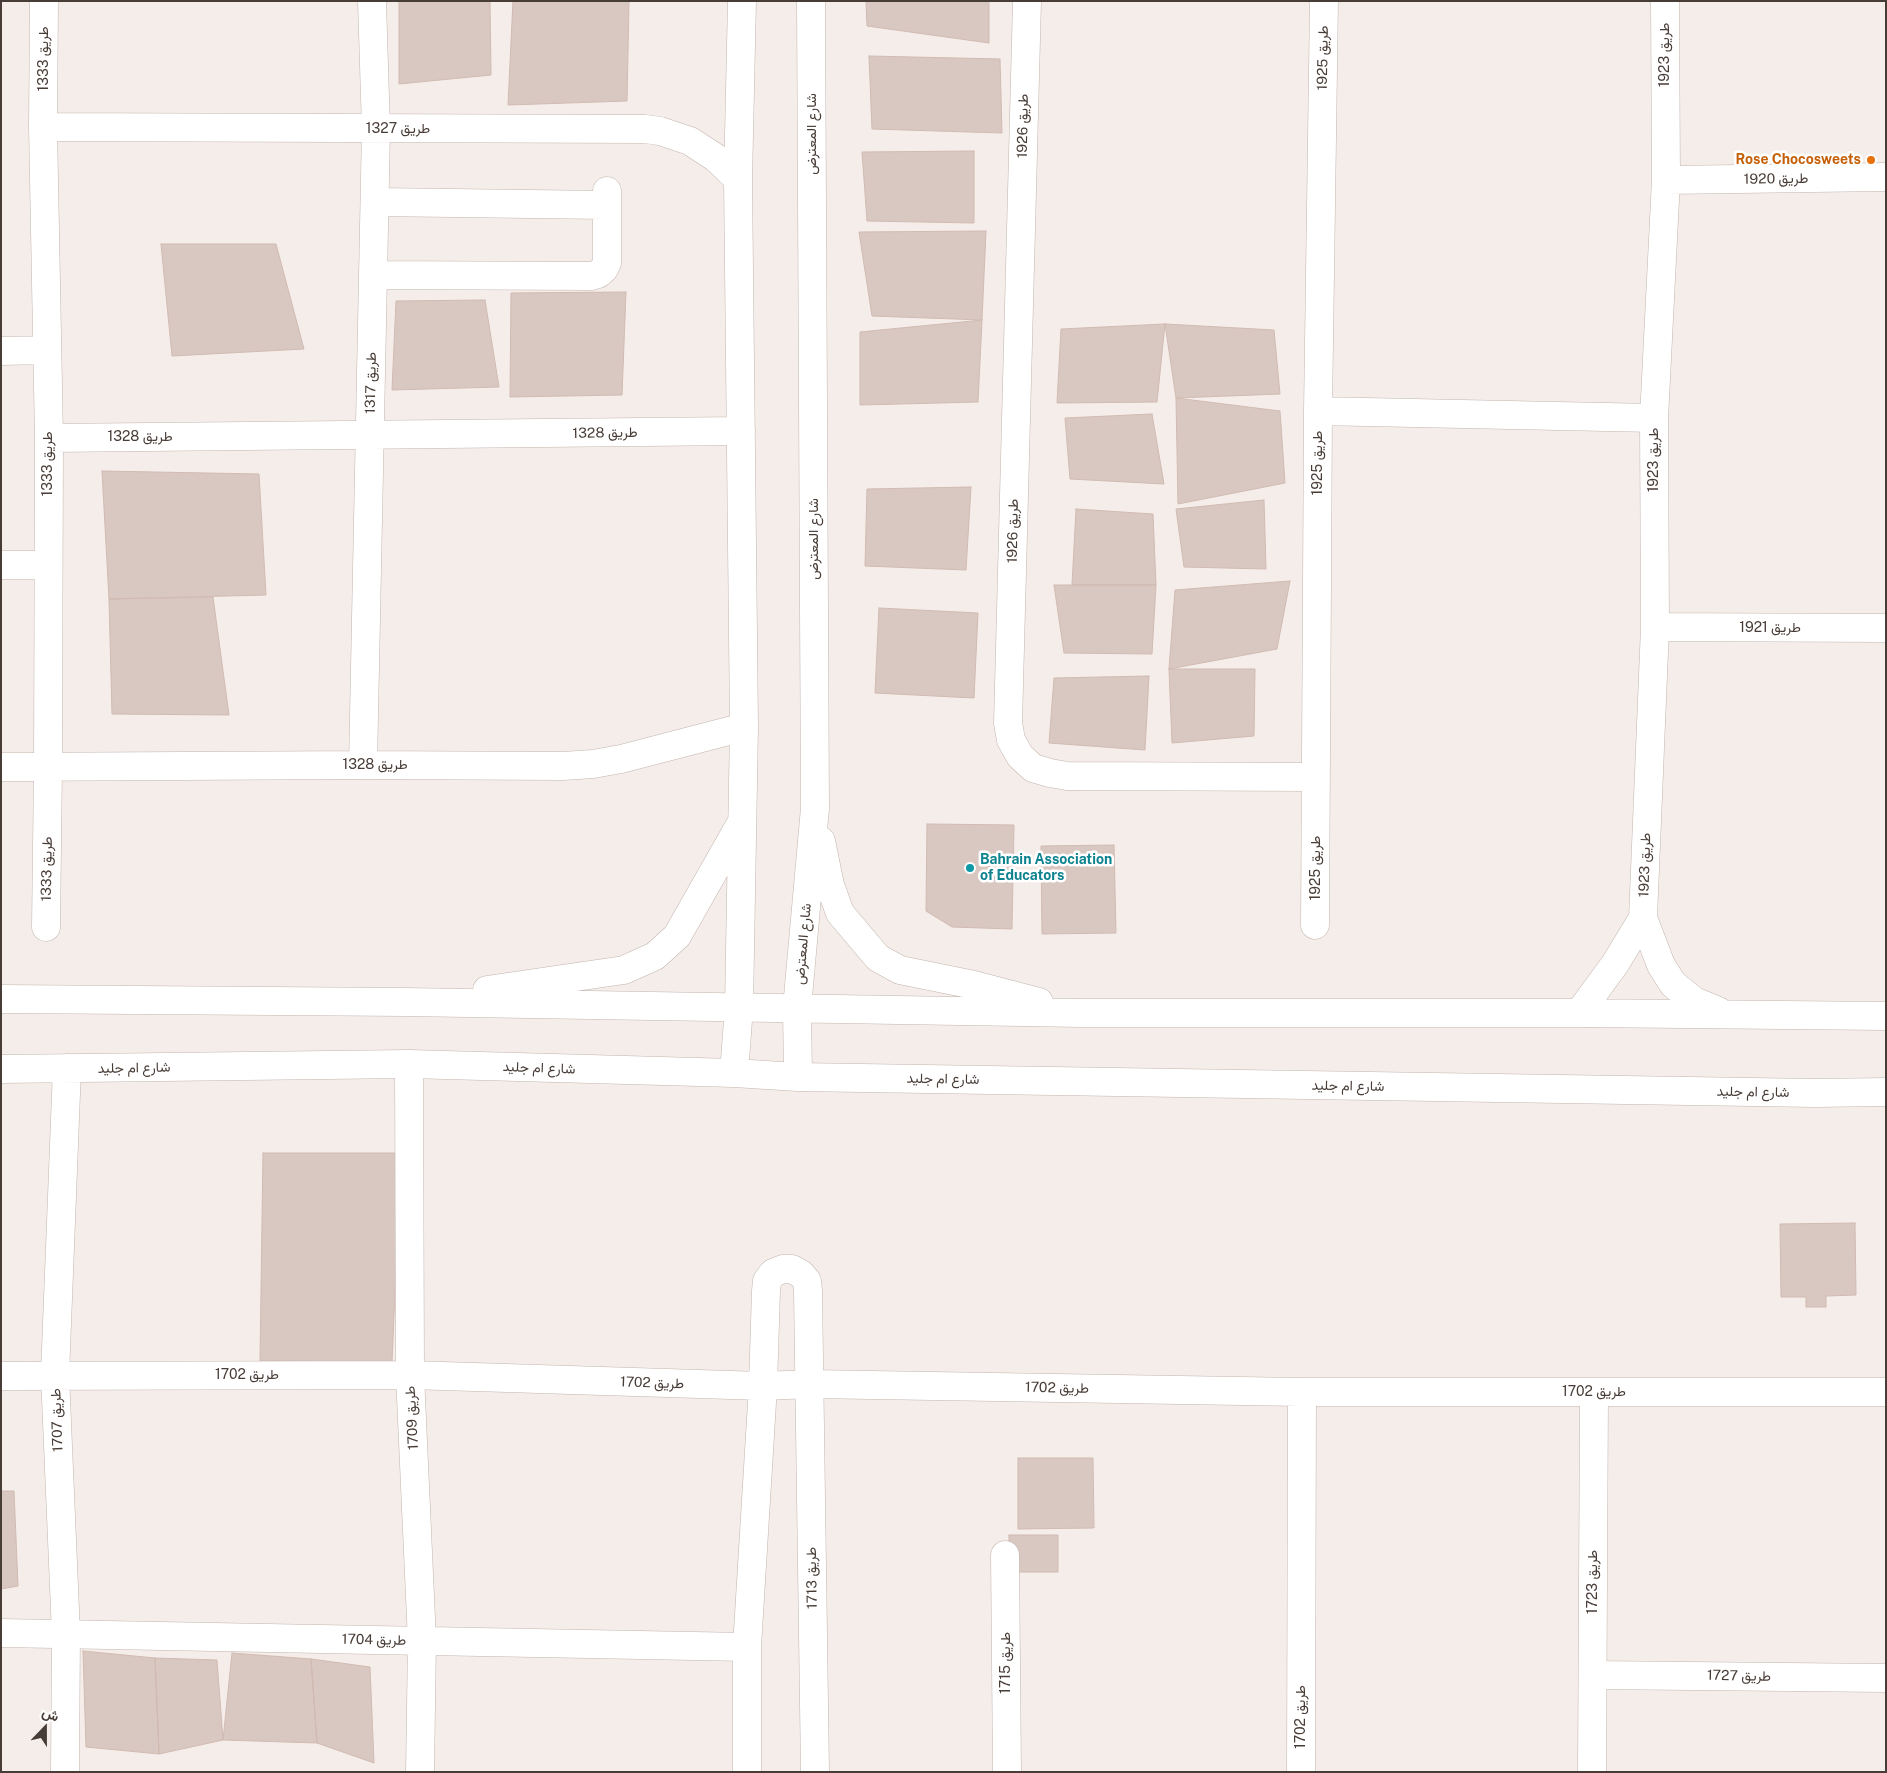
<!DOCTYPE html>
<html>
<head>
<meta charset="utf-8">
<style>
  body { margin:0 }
  #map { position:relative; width:1887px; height:1773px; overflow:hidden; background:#f4ede9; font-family:"Public Sans",Vazirmatn,sans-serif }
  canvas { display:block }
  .frame { position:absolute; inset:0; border:2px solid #483c37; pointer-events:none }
  .north { position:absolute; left:20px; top:1703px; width:50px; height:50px; -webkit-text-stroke:4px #fff; paint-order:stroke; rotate:22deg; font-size:14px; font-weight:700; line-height:20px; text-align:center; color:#483c37 }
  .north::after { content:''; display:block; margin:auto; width:18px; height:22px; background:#483c37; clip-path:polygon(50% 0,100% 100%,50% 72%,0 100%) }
</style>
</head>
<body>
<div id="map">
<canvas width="1887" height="1773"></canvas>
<div class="frame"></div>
<div class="north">ش</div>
</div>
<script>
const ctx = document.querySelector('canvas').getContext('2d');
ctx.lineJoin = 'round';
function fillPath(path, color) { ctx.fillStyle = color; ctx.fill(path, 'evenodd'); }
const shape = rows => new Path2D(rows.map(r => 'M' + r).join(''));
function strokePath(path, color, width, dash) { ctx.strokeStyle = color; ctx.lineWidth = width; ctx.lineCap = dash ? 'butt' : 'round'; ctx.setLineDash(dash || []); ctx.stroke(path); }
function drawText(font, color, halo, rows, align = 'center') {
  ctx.font = font + ' "Public Sans",Vazirmatn,sans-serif'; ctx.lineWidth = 5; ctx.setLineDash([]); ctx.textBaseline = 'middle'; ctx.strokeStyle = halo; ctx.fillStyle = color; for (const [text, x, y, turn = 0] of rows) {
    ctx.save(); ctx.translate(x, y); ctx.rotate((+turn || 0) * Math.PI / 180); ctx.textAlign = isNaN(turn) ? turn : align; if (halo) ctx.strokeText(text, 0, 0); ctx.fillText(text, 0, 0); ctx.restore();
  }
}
const building = shape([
  [399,1,490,1,491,75,399,84,399,1],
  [513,1,629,1,627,101,508,105,513,1],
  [866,1,989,1,989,43,867,26,866,1],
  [869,56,1000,59,1002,133,872,129,869,56],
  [974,151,974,223,867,221,862,152,974,151],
  [986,231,982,320,872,316,859,232,986,231],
  [161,244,276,244,304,349,172,356,161,244],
  [626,292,622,395,510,397,511,293,626,292],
  [485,300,499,387,392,390,396,301,485,300],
  [982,320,978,402,860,405,860,332,982,320],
  [1165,324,1274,330,1280,394,1176,398,1165,324],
  [1165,324,1157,402,1057,403,1061,329,1165,324],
  [1176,398,1280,411,1285,483,1178,504,1176,398],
  [1152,414,1164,484,1070,479,1065,418,1152,414],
  [102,471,259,474,266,595,109,599,102,471],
  [971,487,966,570,865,566,867,489,971,487],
  [1264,500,1266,569,1184,567,1176,509,1264,500],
  [1076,509,1153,514,1156,585,1072,585,1076,509],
  [1290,581,1277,649,1169,669,1175,590,1290,581],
  [1054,585,1156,585,1152,654,1064,653,1054,585],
  [213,597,229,715,112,714,109,599,213,597],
  [879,608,978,613,974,698,875,693,879,608],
  [1169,669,1255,669,1254,736,1172,743,1169,669],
  [1149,676,1145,750,1049,743,1054,678,1149,676],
  [927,824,1014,825,1012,929,952,927,926,911,927,824],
  [1114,845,1116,933,1042,934,1041,846,1114,845],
  [263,1153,401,1153,392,1362,260,1361,263,1153],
  [1855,1223,1856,1295,1826,1296,1826,1307,1806,1307,1806,1297,1781,1297,1780,1224,1855,1223],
  [1018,1458,1093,1458,1094,1528,1018,1529,1018,1458],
  [1,1491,14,1491,18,1586,1,1589,1,1491],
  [1009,1535,1058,1535,1058,1572,1009,1572,1009,1535],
  [83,1651,155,1658,159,1754,86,1747,83,1651],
  [232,1653,311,1659,317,1743,223,1740,232,1653],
  [155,1658,217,1660,223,1740,159,1754,155,1658],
  [311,1659,370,1667,374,1763,317,1743,311,1659]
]);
const minor = shape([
  [44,1,43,127,49,438,48,767,46,927],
  [1027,1,1008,723,1011,740,1020,756,1033,768,1050,773,1067,776,1316,777],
  [1665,1,1666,180,1654,418,1655,627,1643,918,1661,965,1673,984,1694,1001,1718,1011],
  [43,127,645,129,660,131,690,141,716,158,738,179],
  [1666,180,1886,177],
  [375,202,607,205],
  [373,275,591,276,598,274,604,269,607,263,607,191],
  [1,351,46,350],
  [1318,411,1654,418],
  [49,438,741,431],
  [1,565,48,565],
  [1655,627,1886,628],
  [363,765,376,129,372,1],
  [1,767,363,765,563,766,593,764,621,759,744,727],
  [821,841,830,885,840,913,878,958,900,970,974,985,1039,1002],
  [1315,925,1318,411,1324,1],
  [487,990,624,970,655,956,677,936,740,825],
  [1,999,405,1002,1082,1013,1579,1013,1886,1016],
  [1579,1013,1615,964,1643,918],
  [409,1064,410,1375,422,1641,420,1772],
  [1,1069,409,1064,734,1073,798,1077,1815,1093,1886,1092],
  [734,1073,739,1007,744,727,738,179,742,1],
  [798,1077,797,1008,815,808,811,1],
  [1,1376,410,1375,763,1386,810,1384,1302,1392,1886,1392],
  [1005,1555,1007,1772],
  [1,1633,747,1647],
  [1593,1675,1886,1678],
  [65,1772,66,1634,55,1375,67,1068],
  [747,1772,747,1647,763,1386,766,1291,767,1281,773,1273,783,1269,792,1269,801,1274,807,1281,808,1291,815,1772],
  [1301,1772,1302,1392],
  [1592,1772,1594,1393]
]);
const markers = [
  [1871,160,5,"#e8710a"],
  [970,868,5,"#0f9aa8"]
];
const streetNames = [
  ["طريق 1923",1665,55,-90],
  ["طريق 1925",1323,58,-89],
  ["طريق 1333",44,59,-90],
  ["طريق 1926",1023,126,-89],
  ["طريق 1327",398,129],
  ["شارع المعترض",812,134,-90],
  ["طريق 1920",1776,179,-1],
  ["طريق 1317",371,383,-89],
  ["طريق 1328",605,433,-1],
  ["طريق 1328",140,437],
  ["طريق 1923",1654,460,-90],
  ["طريق 1925",1318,463,-90],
  ["طريق 1333",48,464,-90],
  ["طريق 1926",1013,531,-89],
  ["شارع المعترض",814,539,-90],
  ["طريق 1921",1770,628],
  ["طريق 1328",375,765],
  ["طريق 1923",1645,865,-88],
  ["طريق 1925",1316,868,-90],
  ["طريق 1333",47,869,-89],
  ["شارع المعترض",803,944,-85],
  ["شارع ام جليد",134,1068,-1],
  ["شارع ام جليد",539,1068,2],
  ["شارع ام جليد",943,1079,1],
  ["شارع ام جليد",1348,1086,1],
  ["شارع ام جليد",1753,1092,1],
  ["طريق 1702",247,1375],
  ["طريق 1702",652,1383,2],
  ["طريق 1702",1057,1388,1],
  ["طريق 1702",1594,1392],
  ["طريق 1709",412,1418,-93],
  ["طريق 1707",57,1420,-92],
  ["طريق 1713",812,1578,-91],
  ["طريق 1723",1593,1582,-90],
  ["طريق 1704",374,1640,1],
  ["طريق 1715",1006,1663,-90],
  ["طريق 1727",1739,1676,1],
  ["طريق 1702",1301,1717,-90]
];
const foodNames = [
  ["Rose Chocosweets",1861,160]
];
const cultureNames = [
  ["Bahrain Association",980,860],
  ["of Educators",980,876]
];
fillPath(building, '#d9c8c1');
strokePath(building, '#d1bab1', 1);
strokePath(minor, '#c3b5ae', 29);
strokePath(minor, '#fff', 28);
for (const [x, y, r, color] of markers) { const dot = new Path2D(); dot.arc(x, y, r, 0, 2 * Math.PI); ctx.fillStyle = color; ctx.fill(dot); strokePath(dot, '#fff', 2); }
drawText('14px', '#483c37', '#fff', streetNames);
drawText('bold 14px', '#c56008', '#fff', foodNames, 'right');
drawText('bold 14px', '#0d838f', '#fff', cultureNames, 'left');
</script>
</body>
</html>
